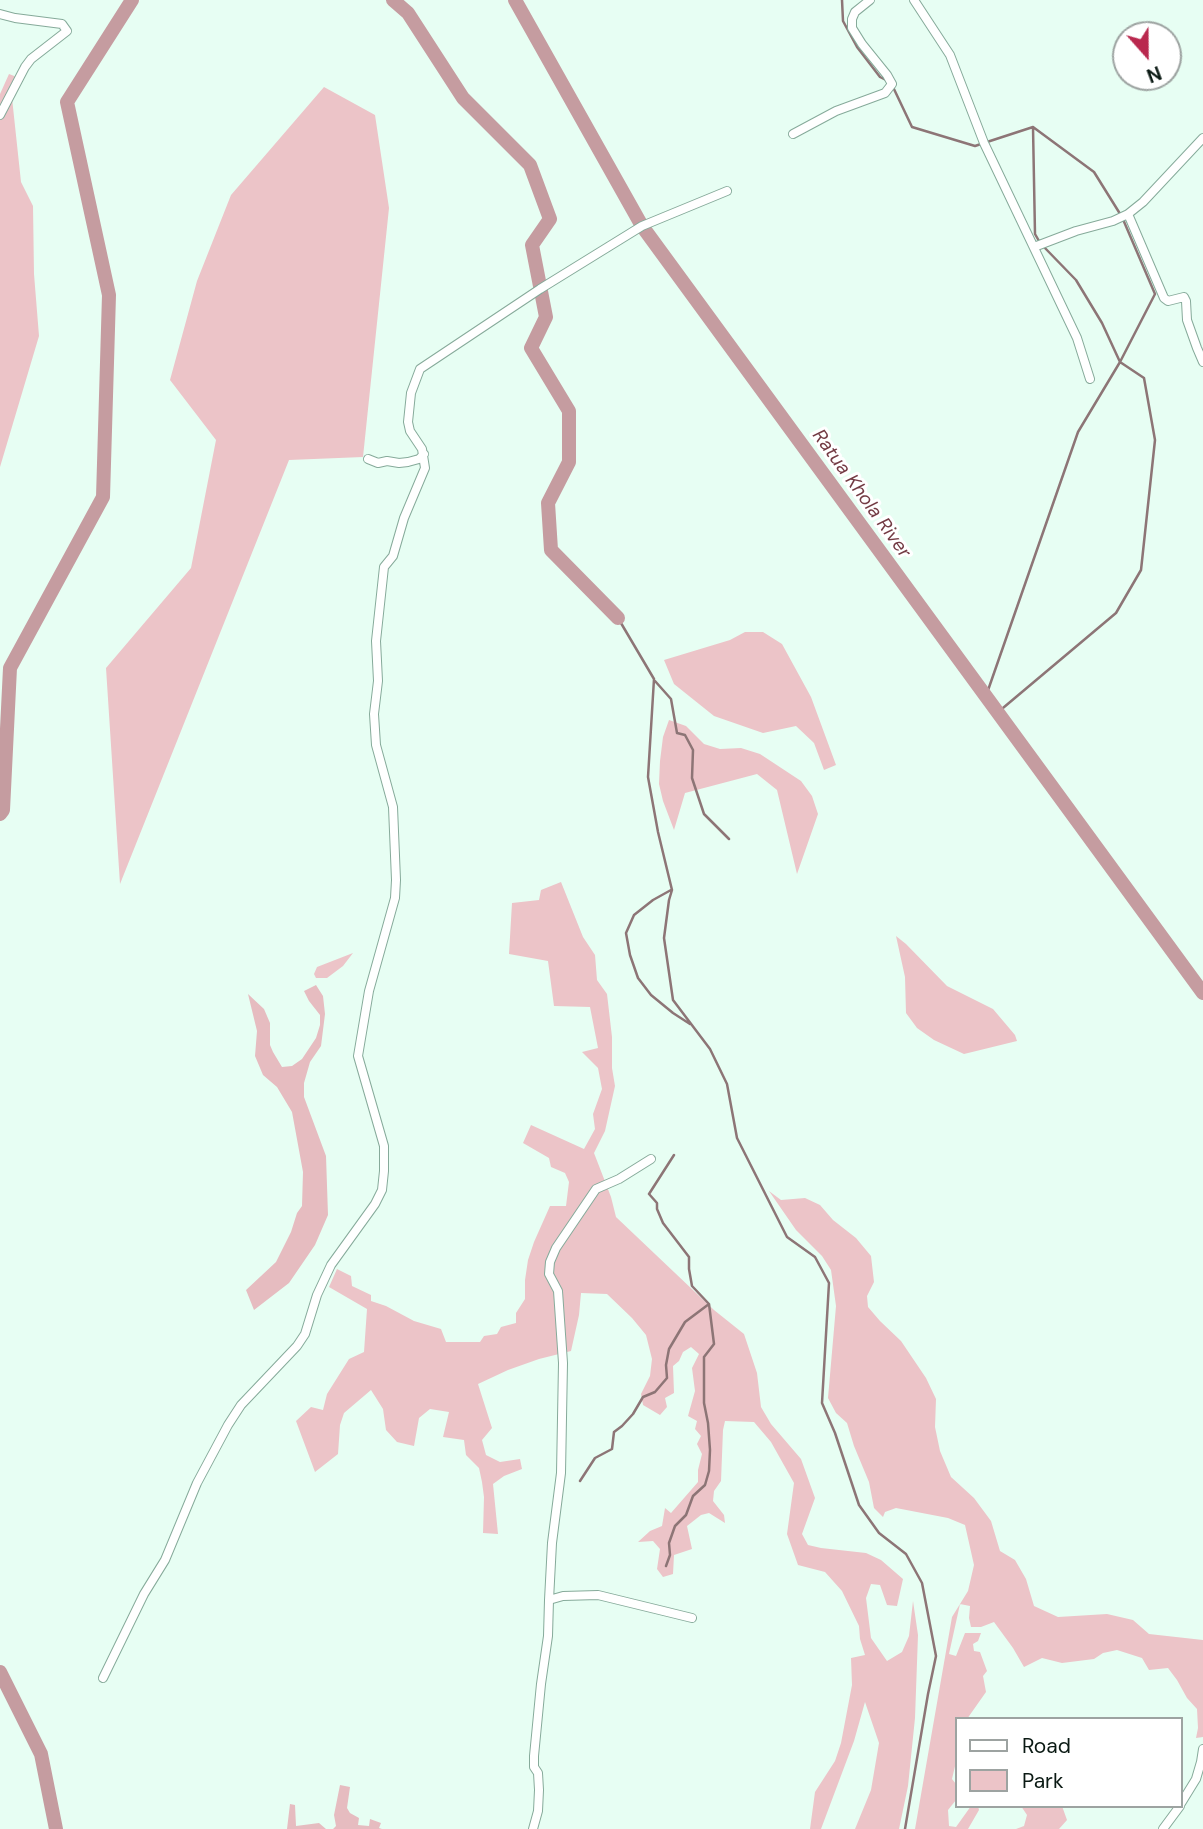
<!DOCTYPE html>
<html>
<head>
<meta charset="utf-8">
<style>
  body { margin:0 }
  #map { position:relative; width:1203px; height:1829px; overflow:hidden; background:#e7fef3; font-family:"DM Sans",sans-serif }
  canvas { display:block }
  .legend { position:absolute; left:955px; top:1717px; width:228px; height:91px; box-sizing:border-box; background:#fff; border:2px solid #9da3a1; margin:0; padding:9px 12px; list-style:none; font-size:21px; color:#0b1a14 }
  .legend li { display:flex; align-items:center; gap:14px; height:35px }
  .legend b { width:35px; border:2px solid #9da3a1 }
  .north { position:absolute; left:1112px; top:21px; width:70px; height:70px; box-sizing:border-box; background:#fff; border:2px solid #9da3a1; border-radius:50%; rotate:159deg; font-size:19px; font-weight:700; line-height:28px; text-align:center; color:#0b1a14 }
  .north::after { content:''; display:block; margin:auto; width:24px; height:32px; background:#b9284e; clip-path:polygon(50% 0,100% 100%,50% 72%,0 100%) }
</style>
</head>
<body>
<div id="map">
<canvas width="1203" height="1829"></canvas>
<ul class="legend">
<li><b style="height:9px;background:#fff"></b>Road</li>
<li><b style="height:19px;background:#ecc4c8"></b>Park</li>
</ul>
<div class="north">N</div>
</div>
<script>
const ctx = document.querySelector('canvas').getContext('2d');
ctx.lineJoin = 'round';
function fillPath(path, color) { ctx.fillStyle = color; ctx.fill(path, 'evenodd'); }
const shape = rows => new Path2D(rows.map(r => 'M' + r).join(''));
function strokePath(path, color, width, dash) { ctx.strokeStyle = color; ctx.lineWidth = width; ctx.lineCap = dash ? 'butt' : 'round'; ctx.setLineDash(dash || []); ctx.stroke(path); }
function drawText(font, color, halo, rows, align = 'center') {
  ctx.font = font + ' "DM Sans",sans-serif'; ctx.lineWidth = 6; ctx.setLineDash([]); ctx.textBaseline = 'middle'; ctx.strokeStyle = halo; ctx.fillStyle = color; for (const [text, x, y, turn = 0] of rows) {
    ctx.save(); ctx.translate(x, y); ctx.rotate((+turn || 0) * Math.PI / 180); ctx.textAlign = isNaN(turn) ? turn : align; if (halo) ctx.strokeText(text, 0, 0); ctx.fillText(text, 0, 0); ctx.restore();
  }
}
const green = shape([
  [9,74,22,79,12,98,21,182,33,206,34,274,39,336,0,467,0,94],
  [324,87,375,115,389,208,363,457,289,460,120,884,106,668,191,568,216,440,170,380,197,281,231,195],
  [745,632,763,632,782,644,811,697,836,765,824,770,814,743,796,726,763,733,714,716,674,684,664,660,730,640],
  [669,720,686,726,704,744,720,749,741,748,760,754,801,781,812,796,818,814,797,874,777,790,757,774,685,793,674,830,663,801,659,784,660,761,663,737],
  [561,882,583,937,595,955,597,980,607,994,612,1037,612,1068,615,1086,605,1131,594,1153,611,1197,616,1217,714,1310,744,1334,757,1373,761,1407,771,1424,801,1459,815,1498,802,1534,808,1545,821,1548,866,1553,881,1560,903,1579,897,1606,887,1605,880,1585,871,1584,866,1598,871,1638,887,1661,902,1652,909,1636,913,1601,918,1635,915,1718,908,1786,899,1829,855,1829,871,1790,879,1743,865,1702,854,1741,821,1829,810,1829,815,1792,835,1761,841,1743,852,1685,851,1658,865,1655,860,1639,859,1626,842,1591,825,1572,798,1565,787,1534,794,1483,771,1442,754,1422,725,1421,723,1430,721,1481,714,1491,713,1501,724,1515,725,1523,709,1513,701,1515,687,1526,692,1549,674,1555,673,1574,663,1577,657,1569,660,1549,653,1541,638,1542,650,1531,662,1526,665,1508,671,1513,698,1482,698,1470,702,1454,697,1444,701,1436,695,1429,697,1421,688,1416,695,1391,692,1368,699,1354,691,1347,683,1352,679,1361,673,1366,674,1393,665,1398,667,1407,660,1415,643,1405,641,1394,650,1376,652,1359,646,1335,632,1318,607,1294,581,1293,579,1315,571,1351,539,1359,508,1370,478,1384,492,1428,482,1440,486,1455,500,1462,520,1459,522,1469,504,1476,493,1484,498,1534,483,1533,484,1497,482,1482,479,1468,466,1455,464,1440,443,1437,449,1412,430,1409,419,1418,414,1446,397,1442,386,1430,383,1409,371,1390,344,1413,340,1425,338,1454,315,1472,296,1421,311,1407,323,1410,327,1394,349,1359,364,1352,367,1309,329,1287,337,1269,351,1276,352,1286,371,1295,371,1301,386,1306,414,1321,441,1329,446,1342,480,1342,484,1336,497,1334,501,1327,516,1323,516,1313,525,1299,525,1280,528,1260,534,1242,550,1206,566,1206,569,1182,565,1173,551,1167,549,1158,523,1143,531,1125,584,1149,595,1129,593,1114,602,1089,598,1068,582,1052,598,1048,590,1007,554,1006,548,961,509,954,512,903,539,900,541,890],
  [896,936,906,944,947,986,993,1009,1015,1035,1017,1041,964,1054,934,1040,917,1028,906,1013,905,977],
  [353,953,343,966,327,978,316,978,314,974,317,967],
  [769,1191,781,1200,805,1198,820,1205,833,1220,856,1238,871,1256,874,1282,867,1296,868,1307,880,1321,901,1341,926,1378,936,1399,935,1427,940,1451,951,1477,974,1498,991,1521,1000,1551,1015,1560,1026,1579,1034,1606,1058,1617,1107,1614,1133,1620,1149,1634,1203,1640,1203,1737,1196,1738,1198,1728,1197,1709,1187,1698,1177,1680,1168,1668,1149,1670,1142,1658,1117,1650,1103,1653,1094,1659,1062,1663,1042,1658,1024,1667,1013,1648,994,1622,981,1627,971,1627,969,1618,970,1606,960,1604,949,1654,956,1656,965,1633,981,1633,978,1641,973,1644,974,1651,980,1652,987,1671,983,1676,986,1692,967,1719,956,1719,956,1762,952,1779,956,1784,956,1800,948,1810,949,1826,956,1827,971,1806,978,1806,979,1810,968,1829,915,1829,952,1617,968,1591,974,1565,965,1525,948,1518,896,1508,885,1512,883,1517,874,1508,869,1482,854,1446,847,1423,836,1413,828,1398,836,1306,831,1270,822,1256,796,1230],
  [1021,1806,1062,1806,1067,1820,1059,1829,1016,1829,1024,1826,1027,1815]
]);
const forest = shape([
  [316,985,323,996,325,1014,321,1046,310,1062,304,1083,304,1097,326,1156,328,1215,315,1245,289,1283,254,1310,246,1290,276,1262,291,1232,297,1213,302,1206,303,1172,292,1112,277,1087,263,1075,255,1056,257,1031,248,994,264,1009,270,1023,270,1045,273,1052,282,1067,292,1066,302,1059,316,1038,320,1025,320,1015,309,1001,304,991],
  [340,1785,350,1787,347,1808,350,1813,359,1818,358,1825,369,1826,370,1819,381,1823,379,1828,382,1829,333,1829,336,1826,334,1815],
  [290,1804,295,1805,296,1826,319,1823,326,1829,287,1829]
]);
const stream = shape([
  [842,0,843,21,857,47,880,77,886,80],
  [893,87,912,127,975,146,981,144],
  [1033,127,1035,234,1039,241],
  [618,618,654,679,648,777,658,832,672,890,669,900,664,938,673,1000,710,1049,727,1084,737,1138,787,1237,815,1257,829,1283,822,1403,835,1433,859,1505,879,1533,906,1554,922,1583,936,1656,928,1694,905,1829],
  [655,681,671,699,677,733,685,735,693,750,692,778,704,814,729,839],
  [986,696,1078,432,1120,362,1155,294,1122,217,1094,172,1033,127,987,142],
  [997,713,1116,613,1141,570,1155,440,1144,378,1120,362,1102,323,1076,280,1043,246],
  [671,890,653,900,634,915,626,933,630,955,638,978,651,995,673,1013,690,1024],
  [580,1481,595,1458,612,1449,614,1432,622,1426,633,1414,643,1397,655,1392,667,1378,666,1365,669,1349,685,1322,709,1304],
  [666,1566,670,1555,669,1543,675,1526,686,1515,693,1496,705,1485,709,1471,710,1450,708,1423,704,1403,704,1357,714,1344,709,1304,692,1286,689,1269,689,1257,663,1223,657,1209,657,1203,649,1194,674,1155]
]);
const river = shape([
  [393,0,408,13,463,98,530,165,550,219,532,245,546,317,531,348,569,411,569,462,548,503,551,550,618,618],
  [515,0,642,226,1203,993],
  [0,814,3,810,10,668,103,497,109,295,67,102,132,0],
  [0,1672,41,1754,56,1829]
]);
const minor = shape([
  [914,0,950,55,984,143,1077,338,1090,379],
  [0,14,15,18,62,24,67,31,31,59,25,67,0,115],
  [793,134,836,111,885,93,892,84,887,75,862,44,852,28,852,19,855,12,870,0],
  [1203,138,1143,202,1128,214,1164,298,1168,301,1184,297,1186,301,1187,320,1197,348,1203,362],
  [1034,247,1076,231,1113,221,1128,214],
  [368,459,378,463,387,461,399,463,408,462,419,459,424,454],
  [549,1600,552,1543,561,1473,563,1363,558,1291,549,1274,550,1262,556,1248,596,1189,619,1179,651,1159],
  [103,1678,144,1594,165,1560,197,1483,228,1425,241,1405,297,1346,305,1334,317,1295,331,1265,375,1204,382,1190,384,1171,384,1146,358,1056,369,991,395,898,396,880,393,807,376,745,374,714,378,681,376,641,384,567,393,556,404,518,425,468,422,449,410,431,408,422,411,393,420,369,540,289,642,226,727,191],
  [1180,1805,1196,1779,1201,1762,1203,1749],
  [533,1829,538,1811,539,1790,538,1773,534,1767,534,1756,541,1684,548,1636,549,1600,563,1596,598,1595,692,1618],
  [1163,1829,1180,1806]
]);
const waterNames = [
  ["Ratua Khola River",861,494,54]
];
fillPath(green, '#ecc4c8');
fillPath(forest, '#e6bcc0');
strokePath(stream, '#8d7576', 2.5);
strokePath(river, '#c59ca0', 14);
strokePath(minor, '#86aa9a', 10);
strokePath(minor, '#fff', 8);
drawText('italic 19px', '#733b44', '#fff', waterNames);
</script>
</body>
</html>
